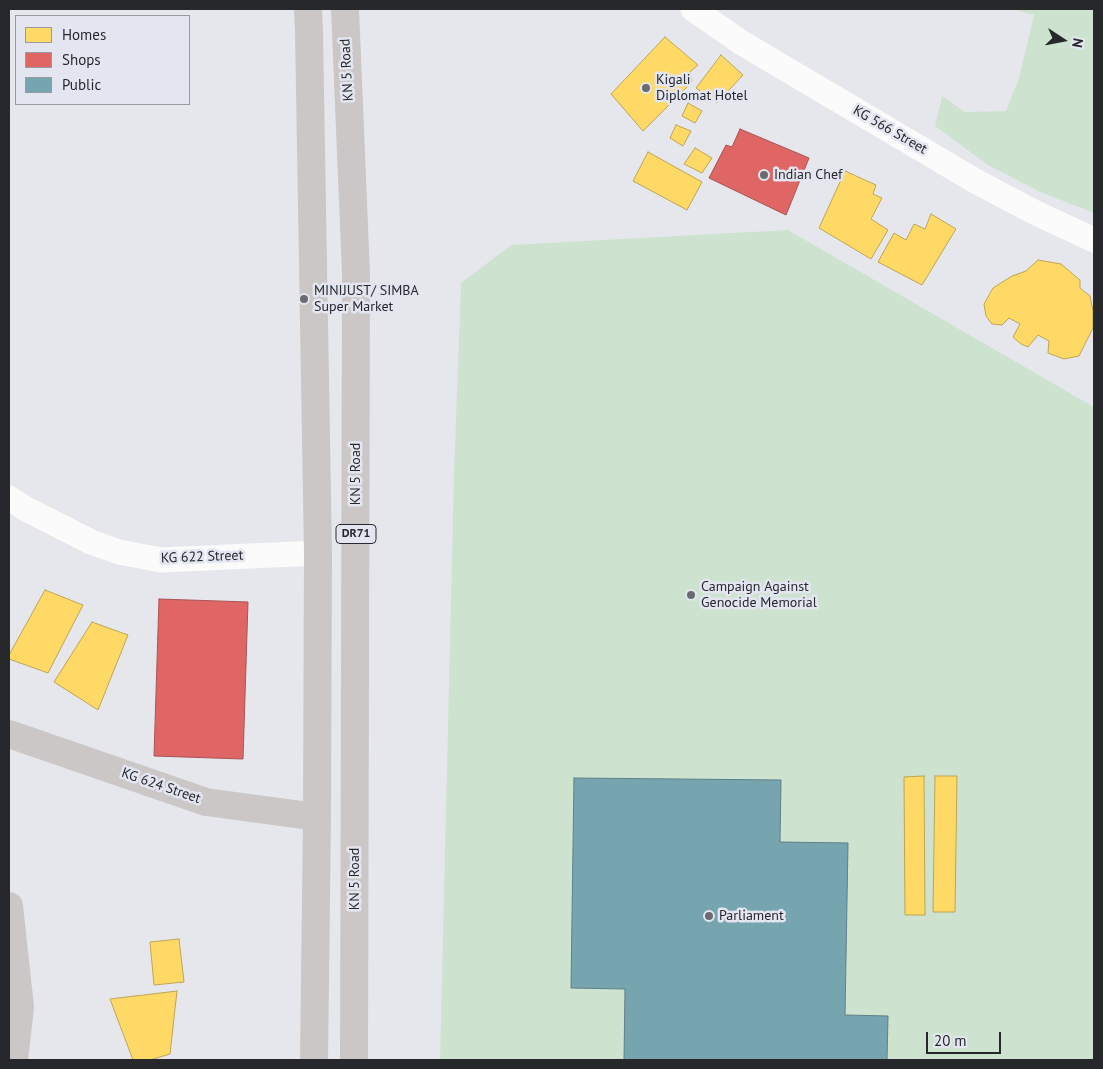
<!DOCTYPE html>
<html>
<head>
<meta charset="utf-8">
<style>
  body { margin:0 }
  #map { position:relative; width:1103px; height:1069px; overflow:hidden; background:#e6e7ed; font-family:"PT Sans",sans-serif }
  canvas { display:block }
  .frame { position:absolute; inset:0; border:10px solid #27282c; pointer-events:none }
  .legend { position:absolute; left:15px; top:15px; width:175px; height:90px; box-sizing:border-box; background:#e3e6f0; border:1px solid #989aa2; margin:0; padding:6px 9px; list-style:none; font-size:15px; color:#27282c }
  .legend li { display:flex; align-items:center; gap:10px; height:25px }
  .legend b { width:25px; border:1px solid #989aa2 }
  .north { position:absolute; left:1038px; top:15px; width:50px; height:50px; -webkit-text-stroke:4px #e3e6f0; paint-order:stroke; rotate:101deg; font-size:14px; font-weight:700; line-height:20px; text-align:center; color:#27282c }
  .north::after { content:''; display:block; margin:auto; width:18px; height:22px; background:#27282c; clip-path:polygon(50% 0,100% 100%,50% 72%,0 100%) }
  .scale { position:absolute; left:926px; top:1032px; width:75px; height:22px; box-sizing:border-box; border:2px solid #27282c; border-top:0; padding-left:6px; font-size:15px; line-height:18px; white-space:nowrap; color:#27282c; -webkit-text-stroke:4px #e3e6f0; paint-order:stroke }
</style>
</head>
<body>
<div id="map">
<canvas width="1103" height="1069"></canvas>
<div class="frame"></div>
<ul class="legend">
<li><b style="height:14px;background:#ffd966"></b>Homes</li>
<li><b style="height:14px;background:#e06666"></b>Shops</li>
<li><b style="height:14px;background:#76a5af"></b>Public</li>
</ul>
<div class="north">N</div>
<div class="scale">20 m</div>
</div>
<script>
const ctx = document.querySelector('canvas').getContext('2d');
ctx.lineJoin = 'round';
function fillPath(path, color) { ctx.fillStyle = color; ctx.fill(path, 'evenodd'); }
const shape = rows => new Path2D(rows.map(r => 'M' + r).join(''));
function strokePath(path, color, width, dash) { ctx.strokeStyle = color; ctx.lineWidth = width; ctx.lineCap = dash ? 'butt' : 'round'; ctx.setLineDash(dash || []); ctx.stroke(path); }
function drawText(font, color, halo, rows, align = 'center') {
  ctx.font = font + ' "PT Sans",sans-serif'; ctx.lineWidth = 5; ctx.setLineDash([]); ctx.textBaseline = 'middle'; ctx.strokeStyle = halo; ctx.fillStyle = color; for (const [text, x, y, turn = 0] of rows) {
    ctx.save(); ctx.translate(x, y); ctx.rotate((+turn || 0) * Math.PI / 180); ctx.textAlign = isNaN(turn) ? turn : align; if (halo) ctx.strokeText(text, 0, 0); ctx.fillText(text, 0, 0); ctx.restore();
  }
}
const green = shape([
  [1011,9,1094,9,1094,213,1040,192,988,165,935,126,942,96,965,112,1006,111,1019,78,1034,15],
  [788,230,1094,407,1094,1060,440,1060,454,474,461,283,511,245]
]);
const homes = shape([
  [665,37,698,65,690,72,692,81,686,88,643,131,611,94,665,37],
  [721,55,743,75,717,103,696,88,721,55],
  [688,103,702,111,695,123,682,116,688,103],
  [676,125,691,131,683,146,670,138,676,125],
  [695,148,712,158,702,173,684,164,695,148],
  [648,152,702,182,687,210,633,181,648,152],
  [845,171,876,185,873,194,882,198,871,219,888,230,871,259,819,228,845,171],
  [931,214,956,229,922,285,878,262,894,233,906,240,914,224,925,229,931,214],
  [1038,260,1061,264,1080,280,1080,288,1090,296,1093,311,1093,328,1079,356,1064,359,1048,353,1049,341,1038,335,1028,347,1021,344,1013,337,1020,324,1009,318,1002,325,992,324,986,316,984,304,993,288,1012,276,1026,271,1038,260],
  [45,590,83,605,48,673,9,659,9,655,45,590],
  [92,622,128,635,98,710,54,682,92,622],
  [924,776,925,915,905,915,904,777,924,776],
  [935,776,957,776,955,912,933,912,935,776],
  [179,939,184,982,154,985,150,942,179,939],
  [177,991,170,1054,150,1060,133,1060,110,999,177,991]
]);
const shops = shape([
  [740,129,809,158,786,215,709,178,726,145,732,147,740,129],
  [159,599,248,602,243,759,154,756,159,599]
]);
const public = shape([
  [574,778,781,780,780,842,848,843,845,1015,888,1016,887,1060,624,1060,625,989,571,988,574,778]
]);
const minor = shape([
  [693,9,742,43,977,182,1036,213,1094,240],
  [9,498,26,509,91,542,119,552,161,560,318,553]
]);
const major = shape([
  [308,9,309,32,318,553,317,817,314,1060],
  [345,9,356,274,354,1060],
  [9,734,206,802,317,817],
  [9,906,20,1007,14,1060]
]);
const markers = [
  [646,88,5,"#6a6b70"],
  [764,175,5,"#6a6b70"],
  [304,299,5,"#6a6b70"],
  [691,595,5,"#6a6b70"],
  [709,916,5,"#6a6b70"]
];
const shields = [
  [356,534,40]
];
const shieldNames = [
  ["DR71",356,534]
];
const streetNames = [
  ["KN 5 Road",347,70,-93],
  ["KG 566 Street",890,130,30],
  ["KN 5 Road",356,474,-90],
  ["KG 622 Street",202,557,-2],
  ["KG 624 Street",161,786,19],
  ["KN 5 Road",355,879,-90]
];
const poiNames = [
  ["Kigali",656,80],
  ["Diplomat Hotel",656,96],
  ["Indian Chef",774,175],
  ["MINIJUST/ SIMBA",314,291],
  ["Super Market",314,307],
  ["Campaign Against",701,587],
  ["Genocide Memorial",701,603],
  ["Parliament",719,916]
];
fillPath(green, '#cde3cf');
fillPath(homes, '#ffd966');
strokePath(homes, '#bea455', 1);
fillPath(shops, '#e06666');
strokePath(shops, '#a85355', 1);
fillPath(public, '#76a5af');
strokePath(public, '#5e8088', 1);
strokePath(minor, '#fbfbfc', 25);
strokePath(major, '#cbc7c6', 28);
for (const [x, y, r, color] of markers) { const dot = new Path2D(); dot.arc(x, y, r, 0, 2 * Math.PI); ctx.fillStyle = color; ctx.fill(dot); strokePath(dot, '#e3e6f0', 2); }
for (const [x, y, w] of shields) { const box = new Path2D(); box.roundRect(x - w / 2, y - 9.5, w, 19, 4); ctx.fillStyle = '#e3e6f0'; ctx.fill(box); strokePath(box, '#27282c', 1); }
drawText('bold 12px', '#27282c', null, shieldNames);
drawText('14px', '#27282c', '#e3e6f0', streetNames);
drawText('14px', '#27282c', '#e3e6f0', poiNames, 'left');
</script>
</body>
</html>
